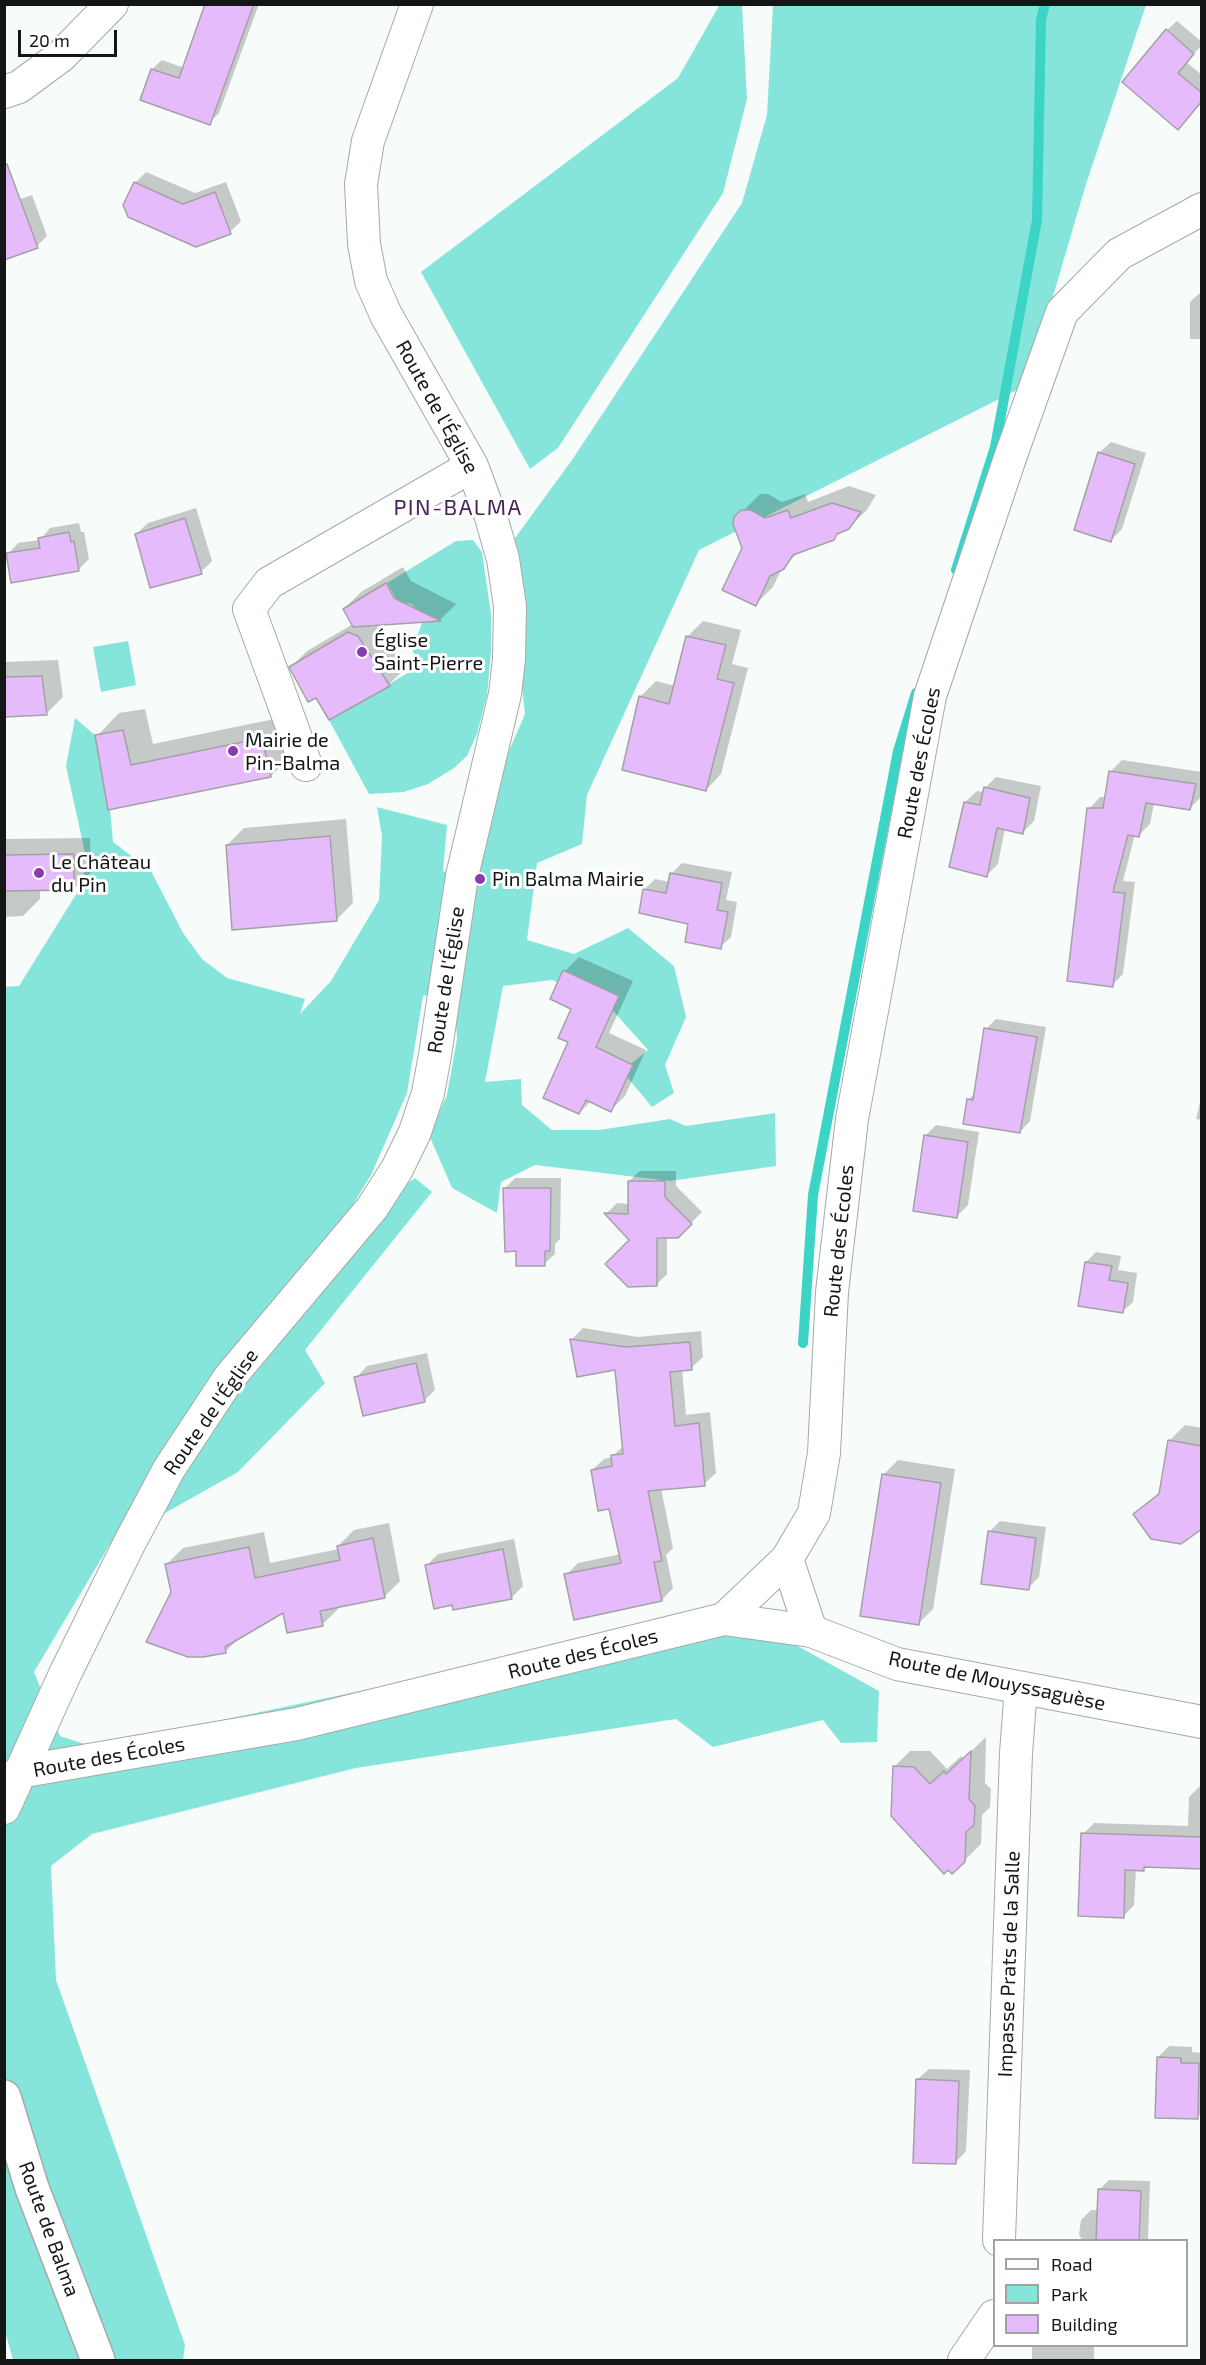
<!DOCTYPE html>
<html>
<head>
<meta charset="utf-8">
<style>
  body { margin:0 }
  #map { position:relative; width:1206px; height:2365px; overflow:hidden; background:#f7fcfb; font-family:"Exo 2",sans-serif }
  canvas { display:block }
  .frame { position:absolute; inset:0; border:6px solid #141616; pointer-events:none }
  .legend { position:absolute; left:993px; top:2239px; width:195px; height:108px; box-sizing:border-box; background:#fff; border:2px solid #a1a2a2; margin:0; padding:8px 10px; list-style:none; font-size:18px; color:#141616 }
  .legend li { display:flex; align-items:center; gap:12px; height:30px }
  .legend b { width:30px; border:2px solid #a1a2a2 }
  .scale { position:absolute; left:18px; top:30px; width:99px; height:27px; box-sizing:border-box; border:3px solid #141616; border-top:0; padding-left:8px; font-size:18px; line-height:21px; white-space:nowrap; color:#141616; -webkit-text-stroke:4px #fff; paint-order:stroke }
</style>
</head>
<body>
<div id="map">
<canvas width="1206" height="2365"></canvas>
<div class="frame"></div>
<ul class="legend">
<li><b style="height:8px;background:#fff"></b>Road</li>
<li><b style="height:16px;background:#86e5da"></b>Park</li>
<li><b style="height:16px;background:#e6bbfc"></b>Building</li>
</ul>
<div class="scale">20 m</div>
</div>
<script>
const ctx = document.querySelector('canvas').getContext('2d');
ctx.lineJoin = 'round';
function fillPath(path, color) { ctx.fillStyle = color; ctx.fill(path, 'evenodd'); }
const shape = rows => new Path2D(rows.map(r => 'M' + r).join(''));
function strokePath(path, color, width, dash) { ctx.strokeStyle = color; ctx.lineWidth = width; ctx.lineCap = dash ? 'butt' : 'round'; ctx.setLineDash(dash || []); ctx.stroke(path); }
function drawText(font, color, halo, rows, align = 'center') {
  ctx.font = font + ' "Exo 2",sans-serif'; ctx.lineWidth = 6; ctx.setLineDash([]); ctx.textBaseline = 'middle'; ctx.strokeStyle = halo; ctx.fillStyle = color; for (const [text, x, y, turn = 0] of rows) {
    ctx.save(); ctx.translate(x, y); ctx.rotate((+turn || 0) * Math.PI / 180); ctx.textAlign = isNaN(turn) ? turn : align; if (halo) ctx.strokeText(text, 0, 0); ctx.fillText(text, 0, 0); ctx.restore();
  }
}
const green = shape([
  [720,4,742,5,747,99,723,193,558,448,530,469,421,272,678,78],
  [773,5,1146,5,1086,184,1027,385,699,550,587,795,582,844,537,863,527,940,574,954,628,928,674,966,686,1017,665,1065,674,1093,652,1107,622,1071,648,1050,607,1004,552,980,503,986,485,1082,521,1079,522,1105,552,1130,599,1130,670,1119,686,1126,775,1113,776,1166,670,1181,535,1165,501,1182,497,1213,452,1188,429,1135,447,1095,457,1039,454,990,423,996,407,1093,371,1175,336,1232,415,1178,432,1192,305,1350,325,1383,238,1472,110,1544,34,1672,60,1736,94,1747,736,1612,879,1691,877,1742,841,1743,823,1720,713,1747,676,1719,356,1768,92,1834,51,1866,56,1980,185,2345,183,2360,13,2360,5,2331,4,987,19,986,80,888,87,862,66,766,75,718,104,743,113,842,151,871,183,933,202,959,227,978,305,999,300,1014,331,981,379,900,382,836,377,807,447,825,443,872,474,874,496,781,525,714,507,549,572,460,742,203,767,115],
  [473,540,482,552,491,614,491,651,487,695,477,734,467,756,454,768,428,784,404,792,369,794,329,720,421,665,409,645,417,637,423,620,412,604,398,602,387,583,456,541],
  [128,641,136,685,101,692,93,647]
]);
const shadow = shape([
  [206,4,259,4,219,113,209,123,152,69,162,60,184,68],
  [1177,21,1202,42,1202,45,1186,62,1202,75,1202,101,1178,128,1167,30],
  [146,172,195,193,226,182,241,221,230,232,135,183],
  [32,195,47,236,37,246,4,205],
  [1202,291,1202,339,1190,339,1190,302],
  [1111,442,1146,453,1122,529,1111,540,1099,453],
  [849,486,876,495,866,511,848,528,840,531,833,538,800,551,782,568,773,587,756,604,736,518,760,494,768,494,782,502,805,494,808,502],
  [196,508,212,561,201,572,136,534,148,523],
  [79,523,81,532,84,532,89,559,79,569,8,554,18,543,40,540,50,528],
  [403,567,411,581,456,604,440,620,376,624,405,669,389,684,317,695,291,667,307,651,353,624,344,609,361,592],
  [703,621,741,630,732,664,748,668,721,774,706,790,640,697,656,681,675,686,687,637],
  [58,660,63,697,46,714,4,716,4,662],
  [145,709,153,744,284,717,293,754,271,776,110,808,97,736,119,713],
  [1122,760,1202,772,1201,797,1190,808,1154,803,1150,824,1139,835,1135,834,1123,881,1135,882,1123,974,1112,985,1089,809,1100,797,1107,797,1111,771],
  [996,777,1041,786,1034,821,1023,832,1005,828,998,864,986,876,965,802,977,791,984,792,985,788],
  [346,819,353,903,336,920,227,845,244,828],
  [90,838,91,872,74,889,40,889,40,899,23,916,4,917,4,839],
  [682,863,732,872,726,900,737,902,731,937,720,947,645,889,655,879,670,882,671,874],
  [579,957,633,981,609,1033,646,1050,625,1096,611,1110,591,1101,579,1113,570,1041,573,1008,565,971],
  [996,1019,1046,1027,1030,1121,1020,1132,965,1122,969,1099,975,1093,986,1029],
  [1202,1094,1202,1120,1196,1119],
  [936,1125,979,1132,968,1205,957,1216,925,1136],
  [640,1171,676,1171,676,1186,702,1212,678,1236,667,1236,667,1274,656,1285,631,1240,607,1213,617,1203,629,1204,629,1181],
  [515,1178,561,1178,560,1239,555,1244,555,1254,544,1264,518,1249,505,1188],
  [1096,1252,1121,1256,1118,1270,1137,1273,1133,1302,1122,1312,1086,1262],
  [583,1328,638,1337,701,1331,703,1357,691,1368,682,1369,686,1415,710,1412,716,1473,704,1484,661,1488,673,1548,666,1555,673,1588,662,1600,566,1575,578,1563,621,1554,610,1508,592,1470,604,1459,612,1457,624,1445,616,1369,571,1340],
  [427,1353,435,1390,424,1401,356,1378,367,1366],
  [1185,1425,1202,1428,1202,1527,1134,1514,1162,1490,1169,1441],
  [898,1460,955,1469,933,1609,918,1624,883,1475],
  [1000,1521,1046,1527,1039,1577,1028,1588,989,1532],
  [389,1523,400,1581,384,1597,337,1606,338,1609,322,1625,284,1610,240,1637,226,1651,173,1592,167,1564,183,1548,264,1532,270,1563,339,1549,338,1546,354,1530],
  [514,1539,523,1586,512,1597,427,1565,438,1554],
  [986,1737,985,1783,991,1789,990,1807,982,1815,981,1844,964,1861,894,1767,910,1751,930,1751,947,1769,961,1756,963,1759],
  [1200,1786,1202,1868,1148,1865,1143,1870,1136,1869,1134,1905,1123,1917,1083,1834,1094,1823,1188,1826,1189,1797],
  [1169,2046,1192,2047,1192,2052,1202,2053,1202,2113,1197,2117,1158,2057],
  [929,2069,970,2070,966,2151,955,2163,917,2080],
  [1109,2180,1150,2181,1148,2240,1082,2240,1079,2234,1081,2220,1091,2210,1098,2210,1099,2190],
  [1032,2346,1094,2346,1094,2360,1032,2359]
]);
const stream = shape([
  [956,570,995,447,1037,220,1041,20,1045,4],
  [803,1343,813,1195,898,751,916,693]
]);
const building = shape([
  [205,4,254,4,210,125,140,100,151,69,179,78,205,4],
  [1166,29,1194,54,1178,73,1202,93,1202,101,1178,130,1122,82,1166,29],
  [7,164,38,248,4,260,4,165,7,164],
  [134,182,183,204,215,192,231,234,196,247,128,217,123,205,134,182],
  [1098,452,1135,464,1111,542,1074,530,1098,452],
  [832,503,861,512,849,529,837,534,834,540,793,555,784,569,770,576,756,606,722,590,742,548,733,524,734,517,741,510,751,510,765,518,788,510,791,518,832,503],
  [185,518,202,574,150,588,135,534,185,518],
  [69,532,71,542,74,541,79,571,11,583,6,553,40,548,38,538,69,532],
  [386,583,394,598,441,621,353,627,343,609,386,583],
  [348,632,358,636,390,686,329,720,316,698,308,702,289,667,348,632],
  [686,636,726,645,717,679,734,683,706,791,622,770,639,696,669,704,686,636],
  [42,676,47,715,4,717,4,677,42,676],
  [123,730,131,765,262,738,271,777,108,810,95,735,123,730],
  [1109,771,1196,784,1190,810,1146,803,1139,837,1128,835,1113,892,1125,893,1113,987,1067,981,1087,808,1103,808,1109,771],
  [984,787,1030,798,1023,834,997,828,987,877,949,867,964,802,980,805,984,787],
  [330,836,337,921,232,930,226,845,330,836],
  [74,854,74,890,4,891,4,855,74,854],
  [670,873,722,883,717,910,728,912,721,949,685,942,688,924,639,913,643,889,666,893,670,873],
  [563,970,619,996,596,1047,633,1065,611,1112,586,1100,579,1114,543,1098,568,1042,558,1038,571,1009,550,999,563,970],
  [984,1028,1037,1037,1020,1133,963,1124,967,1099,973,1100,984,1028],
  [924,1135,968,1142,957,1218,913,1211,924,1135],
  [628,1181,665,1181,665,1197,692,1224,678,1238,657,1238,657,1286,628,1287,605,1264,629,1240,604,1213,628,1214,628,1181],
  [503,1188,551,1188,550,1251,545,1251,545,1266,516,1266,516,1251,505,1252,503,1188],
  [1085,1262,1112,1266,1109,1280,1128,1283,1123,1313,1078,1306,1085,1262],
  [570,1339,626,1347,690,1342,692,1370,670,1372,675,1426,699,1423,705,1486,648,1491,662,1561,654,1562,662,1601,574,1620,564,1574,621,1563,609,1509,598,1511,591,1470,612,1466,611,1455,623,1454,615,1370,577,1377,570,1339],
  [416,1363,425,1402,363,1416,354,1377,416,1363],
  [1168,1440,1202,1446,1202,1529,1181,1544,1151,1539,1133,1514,1159,1494,1168,1440],
  [882,1474,941,1483,919,1625,860,1616,882,1474],
  [988,1531,1036,1538,1029,1590,981,1584,988,1531],
  [373,1538,385,1598,320,1611,323,1626,287,1633,283,1613,225,1647,226,1653,203,1657,188,1657,146,1642,171,1592,165,1564,249,1547,255,1578,340,1560,337,1546,373,1538],
  [503,1549,512,1599,453,1610,452,1605,434,1609,425,1565,503,1549],
  [971,1751,969,1799,975,1806,974,1825,966,1832,965,1862,952,1874,948,1870,944,1874,891,1816,893,1766,914,1767,930,1784,944,1771,946,1774,971,1751],
  [1081,1833,1202,1837,1202,1869,1144,1867,1144,1871,1125,1870,1124,1918,1078,1916,1081,1833],
  [1157,2057,1181,2058,1181,2063,1199,2063,1198,2119,1155,2118,1157,2057],
  [916,2079,959,2081,956,2164,913,2163,916,2079],
  [1098,2189,1141,2191,1139,2241,1096,2241,1098,2189]
]);
const minor = shape([
  [4,92,19,87,61,56,112,4],
  [306,765,249,609,269,583,472,466],
  [787,1559,811,1631],
  [724,1619,811,1631,897,1664,1202,1722],
  [19,1772,297,1724,724,1619,787,1559,814,1513,824,1453,832,1292,852,1119,930,696,1010,458,1062,312,1119,254,1202,209],
  [4,1808,65,1674,129,1544,169,1469,229,1378,372,1208,397,1169,415,1132,428,1093,435,1055,462,876,505,694,509,659,510,606,503,559,491,517,472,466,386,315,371,281,364,244,361,184,368,141,417,4],
  [999,2240,1016,1753,1021,1688],
  [964,2360,994,2316]
]);
const tertiary = shape([
  [4,2097,32,2188,98,2360]
]);
const markers = [
  [362,652,6,"#8a3cad"],
  [233,751,6,"#8a3cad"],
  [39,873,6,"#8a3cad"],
  [480,879,6,"#8a3cad"]
];
const streetNames = [
  ["Route de l'Église",437,407,61],
  ["Route des Écoles",919,763,-79],
  ["Route de l'Église",446,980,-81],
  ["Route des Écoles",839,1241,-84],
  ["Route de l'Église",211,1412,-55],
  ["Route des Écoles",583,1654,-14],
  ["Route de Mouyssaguèse",997,1681,12],
  ["Route des Écoles",109,1757,-10],
  ["Impasse Prats de la Salle",1009,1964,-88],
  ["Route de Balma",49,2229,70]
];
const poiNames = [
  ["Église",374,640],
  ["Saint-Pierre",374,663],
  ["Mairie de",245,740],
  ["Pin-Balma",245,763],
  ["Le Château",51,862],
  ["du Pin",51,885],
  ["Pin Balma Mairie",492,879]
];
const quarterNames = [
  ["PIN-BALMA",458,508]
];
fillPath(green, '#86e5da');
fillPath(shadow, '#0003');
strokePath(stream, '#3cd4c7', 10);
fillPath(building, '#e6bbfc');
strokePath(building, '#a4a1a5', 1.5);
strokePath(minor, '#a5a9a9', 34);
strokePath(tertiary, '#a5a9a9', 36);
strokePath(minor, '#fff', 32);
strokePath(tertiary, '#fff', 33);
for (const [x, y, r, color] of markers) { const dot = new Path2D(); dot.arc(x, y, r, 0, 2 * Math.PI); ctx.fillStyle = color; ctx.fill(dot); strokePath(dot, '#fff', 2); }
drawText('20px', '#141616', '#fff', streetNames);
drawText('20px', '#141616', '#fff', poiNames, 'left');
ctx.letterSpacing = '1.5px';
drawText('22px', '#49235a', '#fff', quarterNames);
ctx.letterSpacing = '0px';
</script>
</body>
</html>
